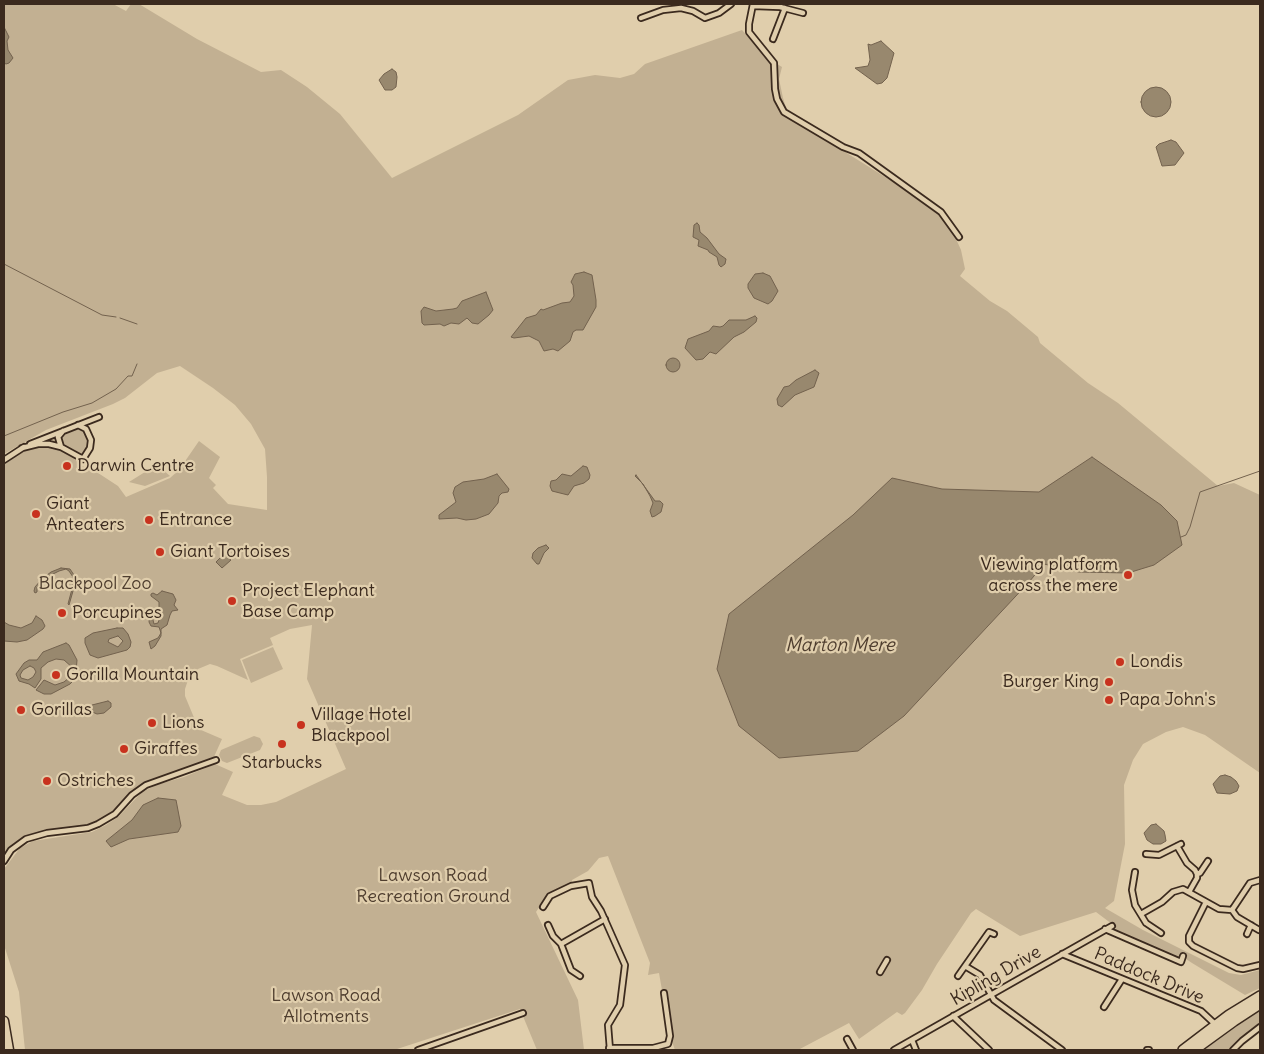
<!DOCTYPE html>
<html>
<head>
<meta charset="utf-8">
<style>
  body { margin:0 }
  #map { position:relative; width:1264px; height:1054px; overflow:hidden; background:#e0ceac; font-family:Delius,sans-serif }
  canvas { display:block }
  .frame { position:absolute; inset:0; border:5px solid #3b2a1e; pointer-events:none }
</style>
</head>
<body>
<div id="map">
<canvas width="1264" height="1054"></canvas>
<div class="frame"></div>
</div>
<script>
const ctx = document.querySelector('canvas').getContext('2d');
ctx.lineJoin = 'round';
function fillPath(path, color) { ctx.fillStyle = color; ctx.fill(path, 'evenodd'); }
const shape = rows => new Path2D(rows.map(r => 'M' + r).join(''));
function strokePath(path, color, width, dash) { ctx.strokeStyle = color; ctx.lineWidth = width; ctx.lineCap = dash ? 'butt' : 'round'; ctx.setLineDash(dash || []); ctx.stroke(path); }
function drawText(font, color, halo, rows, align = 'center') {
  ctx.font = font + ' Delius,sans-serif'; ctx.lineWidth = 4.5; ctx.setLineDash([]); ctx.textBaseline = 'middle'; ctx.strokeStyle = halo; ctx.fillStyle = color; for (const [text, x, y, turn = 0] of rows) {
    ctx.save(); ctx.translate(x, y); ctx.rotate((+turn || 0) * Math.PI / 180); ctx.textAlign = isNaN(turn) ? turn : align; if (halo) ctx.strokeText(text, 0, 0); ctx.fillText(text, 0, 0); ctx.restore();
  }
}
const green = shape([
  [4,4,113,4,126,11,131,4,139,4,197,39,261,72,281,70,307,87,340,114,392,178,518,115,568,80,595,75,620,78,634,74,645,64,742,30,767,58,782,67,779,79,783,98,789,117,898,185,939,215,952,230,961,250,965,269,960,276,990,301,1007,311,1038,337,1040,343,1088,383,1118,403,1218,486,1234,483,1260,495,1260,773,1205,735,1183,727,1166,732,1143,744,1133,760,1124,785,1125,844,1114,901,1105,908,1143,930,1229,973,1241,975,1260,970,1260,988,1245,995,1192,963,1186,959,1186,956,1182,954,1176,957,1115,931,1116,927,1096,912,1020,936,976,909,971,913,937,964,922,990,905,1013,902,1015,897,1012,859,1039,849,1023,798,1050,710,1050,708,1049,706,1050,675,1050,670,1036,659,973,648,975,650,963,608,856,599,858,588,871,572,880,571,886,548,899,546,897,536,912,578,1000,584,1050,537,1050,520,1009,394,1050,25,1050,19,992,4,945,4,869,20,848,33,841,92,832,106,825,118,817,142,792,159,784,184,777,215,764,233,772,222,795,247,805,261,805,276,802,346,769,307,679,312,625,290,629,270,638,273,645,240,659,248,680,217,666,210,664,198,669,188,680,185,689,185,696,195,720,201,730,222,739,213,759,139,789,121,808,98,824,47,833,18,844,4,861,4,460,14,453,81,426,91,440,83,458,89,462,82,464,82,466,95,471,118,486,126,497,170,478,179,470,199,441,220,457,209,478,216,485,213,488,228,504,267,510,267,477,265,449,251,424,235,405,213,388,180,366,157,373,125,398,113,404,46,430,4,454],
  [161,468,170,476,145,486,129,482,145,472],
  [273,647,283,669,251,683,242,660],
  [254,736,260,738,263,744,260,750,227,763,222,761,219,755,221,750],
  [1260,1010,1260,1027,1233,1050,1202,1050,1241,1021]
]);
const water = shape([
  [4,27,9,37,7,41,8,50,13,58,9,63,6,64,4,63,4,27],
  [881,41,894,53,887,78,882,83,877,84,855,68,868,66,870,60,868,44,871,45,881,41],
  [392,69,396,72,397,77,396,87,392,90,385,90,379,80,384,74,392,69],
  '1141 102a15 15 0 1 1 30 0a15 15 0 1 1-30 0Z',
  [1171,140,1176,142,1184,153,1175,165,1162,166,1156,147,1159,144,1171,140],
  [697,223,699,225,700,232,707,238,719,254,726,259,725,264,721,267,719,265,717,257,709,252,708,250,698,246,699,240,693,237,694,225,697,223],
  [584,272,592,275,596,300,596,307,583,330,576,330,573,332,570,341,558,351,553,349,544,351,539,341,529,336,514,338,511,337,526,318,536,315,541,309,543,310,562,303,570,302,574,296,573,285,571,282,575,274,584,272],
  [763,273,770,276,778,291,772,301,768,304,754,298,748,288,748,284,755,274,763,273],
  [486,292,493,310,489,315,478,324,472,323,467,318,459,324,451,323,444,326,440,324,424,325,422,323,421,311,424,307,436,311,453,309,457,308,462,301,486,292],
  [755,316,757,318,756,322,744,332,734,337,716,354,710,352,703,359,696,360,685,348,688,339,709,331,713,326,720,327,723,326,729,320,746,320,755,316],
  '666 365a7 7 0 1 1 14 0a7 7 0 1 1-14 0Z',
  [815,370,819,373,814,387,795,395,782,407,778,405,777,399,784,387,789,386,796,380,815,370],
  [1092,457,1161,505,1177,521,1182,545,1154,565,1128,573,1079,572,1044,564,1029,582,904,716,858,751,779,758,739,726,717,669,729,614,853,515,892,478,942,489,1039,492,1092,457],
  [583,466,587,467,590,475,589,479,584,483,574,486,568,495,552,491,550,486,551,481,556,480,562,474,571,476,583,466],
  [497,474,509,489,508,492,502,493,499,496,498,503,489,514,476,519,466,520,457,518,439,519,439,515,456,502,453,493,455,487,463,482,484,479,497,474],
  [636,475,655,501,660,501,663,504,661,512,655,516,652,517,650,511,653,503,650,496,643,484,635,476,636,475],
  [546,545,549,548,544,553,539,564,537,564,532,558,533,553,538,548,546,545],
  [224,554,231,560,222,568,216,562,224,554],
  [61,568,70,569,74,575,73,591,69,605,68,604,72,589,73,577,69,571,66,569,59,571,47,577,37,587,37,592,35,593,34,591,35,587,42,579,51,572,61,568],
  [162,591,173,594,176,600,174,605,178,610,172,611,170,615,167,625,161,629,161,636,155,646,151,649,149,642,158,638,161,633,159,627,151,626,149,622,150,615,152,616,154,624,158,623,160,617,155,613,154,610,159,607,159,602,151,596,151,594,153,593,157,595,162,591],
  [36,616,42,620,45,626,43,629,27,640,17,642,4,641,4,622,9,625,21,628,32,623,36,616],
  [117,628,123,628,128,634,131,642,130,647,127,650,98,658,90,655,85,643,85,638,93,633,117,628],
  [118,636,123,641,118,647,108,642,109,639,118,636],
  [66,643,69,645,77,660,76,672,74,680,70,684,51,694,44,694,36,690,44,680,55,685,64,682,71,676,73,668,64,660,56,659,48,662,41,668,41,679,35,688,29,684,19,681,16,674,24,663,29,660,37,660,43,652,66,643],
  [30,666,34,668,36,672,33,677,28,680,21,678,20,675,23,670,30,666],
  [108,701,111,703,111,707,104,713,97,714,90,711,90,707,92,705,108,701],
  [1225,775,1231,777,1236,781,1239,786,1237,791,1230,794,1217,793,1213,784,1220,776,1225,775],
  [158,798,176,800,181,826,178,832,129,839,111,847,106,841,132,820,143,805,158,798],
  [1156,824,1164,831,1165,835,1166,841,1161,844,1153,844,1147,840,1144,833,1151,825,1156,824]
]);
const stream = shape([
  [4,264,102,315,116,317],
  [120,318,137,324],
  [4,436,63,412,92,403,116,389,128,376,132,376,137,364],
  [1181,537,1186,535,1190,527,1200,492,1260,471]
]);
const street = shape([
  [753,4,749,24,749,32,774,63,775,89,777,99,784,112,843,147,859,153,941,212,959,237],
  [753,6,780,7,803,13],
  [641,18,663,10,681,8,693,11,705,18,719,13,731,4],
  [773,39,785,8],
  [30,444,99,417],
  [61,447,58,437,63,431],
  [22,448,38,444,49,444,61,447,83,459,90,448,91,440,86,429,78,425],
  [4,460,24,447],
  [1177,846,1187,863,1195,870,1197,874,1197,878,1189,892],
  [1146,854,1159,855,1181,844],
  [4,861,11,850,26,839,47,833,88,828,98,824,115,814,132,795,146,785,216,760],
  [1135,872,1132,890,1135,905,1146,923,1161,933],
  [1197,874,1200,873,1208,861],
  [1206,902,1189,936,1189,942,1193,946,1237,968,1243,969,1260,965],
  [543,907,550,896,571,886,589,883,592,897,601,911,625,965,620,1005,608,1025,610,1050],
  [1232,910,1237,917,1259,930],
  [1141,914,1162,902,1173,892,1183,889,1219,909,1232,910,1250,883,1260,880],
  [548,925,553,936,561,944],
  [1105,929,1181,962,1183,956],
  [994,934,989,932,965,966,980,975,994,1000,1062,1050],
  [1247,934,1251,925],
  [1062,954,1201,1011,1216,1025],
  [880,972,887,960],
  [580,976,571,970,561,944,605,919],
  [958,976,965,966],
  [1104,1007,1122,979],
  [953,1016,989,1050],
  [847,1039,853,1050],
  [912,1040,916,1050],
  [609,1048,653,1048,668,1044,670,1036,664,993],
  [418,1050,523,1013],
  [894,1050,1112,926],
  [1147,1050,1149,1050],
  [1233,1050,1242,1041,1260,1027]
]);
const primary = shape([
  [4,1021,9,1050]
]);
const highway = shape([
  [1183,1050,1229,1015,1260,996],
  [1194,1050,1234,1021,1260,1004]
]);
const markers = [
  [67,466,5,"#c8321e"],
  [36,514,5,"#c8321e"],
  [149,520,5,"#c8321e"],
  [160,552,5,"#c8321e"],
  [1128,575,5,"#c8321e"],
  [232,601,5,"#c8321e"],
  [62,613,5,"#c8321e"],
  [1120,662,5,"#c8321e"],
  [56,675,5,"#c8321e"],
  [1109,682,5,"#c8321e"],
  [1109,700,5,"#c8321e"],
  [21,710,5,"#c8321e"],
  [152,723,5,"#c8321e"],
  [301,725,5,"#c8321e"],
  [282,744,5,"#c8321e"],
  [124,749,5,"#c8321e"],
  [47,781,5,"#c8321e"]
];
const poiNames = [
  ["Darwin Centre",77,466],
  ["Giant",46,504],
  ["Anteaters",46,525],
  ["Entrance",159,520],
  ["Giant Tortoises",170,552],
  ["Viewing platform",1118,565,"right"],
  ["across the mere",1118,586,"right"],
  ["Project Elephant",242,591],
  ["Base Camp",242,612],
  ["Porcupines",72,613],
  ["Londis",1130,662],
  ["Gorilla Mountain",66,675],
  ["Burger King",1099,682,"right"],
  ["Papa John's",1119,700],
  ["Gorillas",31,710],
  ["Village Hotel",311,715],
  ["Blackpool",311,736],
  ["Lions",162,723],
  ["Giraffes",134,749],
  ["Starbucks",282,763,"center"],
  ["Ostriches",57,781]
];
const parkNames = [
  ["Blackpool Zoo",95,584],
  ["Lawson Road",433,876],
  ["Recreation Ground",433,897],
  ["Lawson Road",326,996],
  ["Allotments",326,1017]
];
const streetNames = [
  ["Kipling Drive",996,976,-30],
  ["Paddock Drive",1149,976,23]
];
const waterNames = [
  ["Marton Mere",840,646]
];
fillPath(green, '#c2b092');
fillPath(water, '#98886e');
strokePath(water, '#73624e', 1);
strokePath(stream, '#73624e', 1);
strokePath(street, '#3b2a1e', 8);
strokePath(primary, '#3b2a1e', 11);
strokePath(highway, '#3b2a1e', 12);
strokePath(street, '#e0ceac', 4.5);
strokePath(primary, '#e0ceac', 8);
strokePath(highway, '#e0ceac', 9);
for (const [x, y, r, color] of markers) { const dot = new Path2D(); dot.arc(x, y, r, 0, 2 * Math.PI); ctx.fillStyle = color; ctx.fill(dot); strokePath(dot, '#e0ceac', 2); }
drawText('18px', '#3b2a1e', '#e0ceac', poiNames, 'left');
drawText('18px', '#4f3e2f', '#e0ceac', parkNames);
drawText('18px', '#3b2a1e', '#e0ceac', streetNames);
drawText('italic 19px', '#4e3d2e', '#e0ceac', waterNames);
</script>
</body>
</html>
